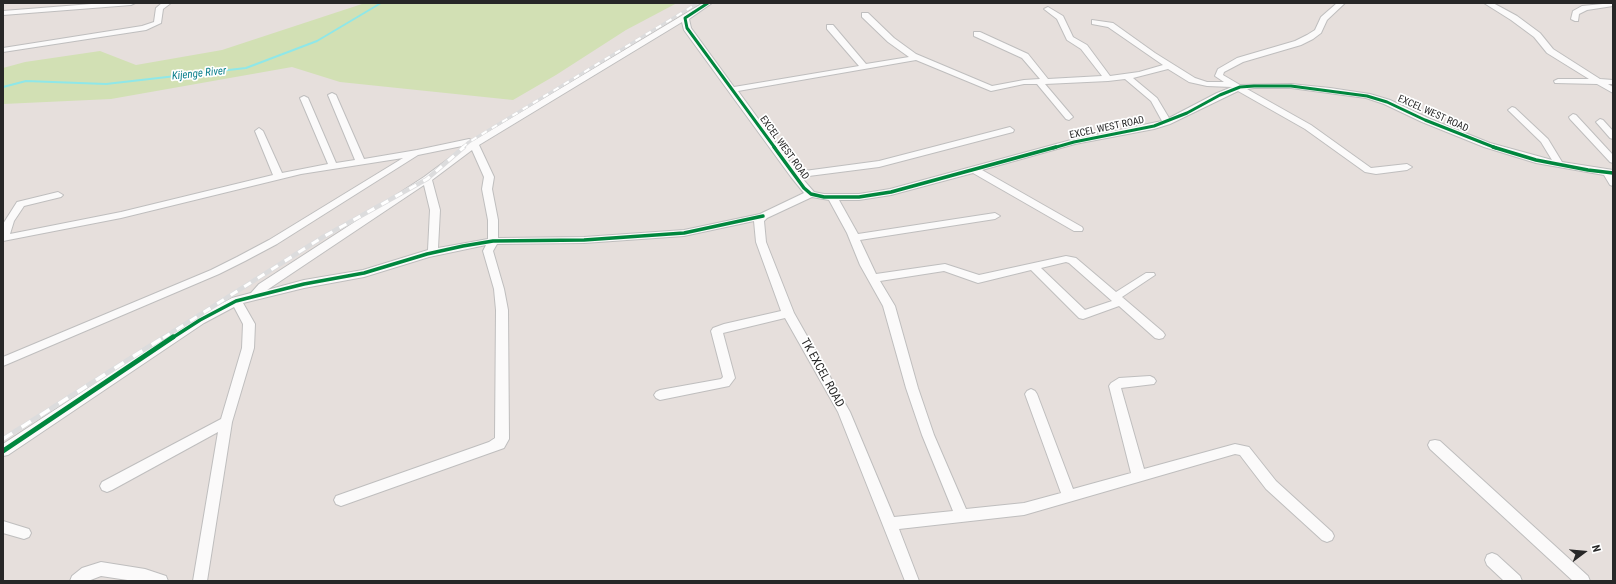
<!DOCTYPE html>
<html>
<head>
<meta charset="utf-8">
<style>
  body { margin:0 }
  #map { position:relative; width:1616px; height:584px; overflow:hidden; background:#e6dfdc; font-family:"Roboto Condensed",sans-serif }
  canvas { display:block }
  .frame { position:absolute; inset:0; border:4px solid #272727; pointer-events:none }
  .north { position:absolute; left:1564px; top:532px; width:40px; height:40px; -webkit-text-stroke:3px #fff; paint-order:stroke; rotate:74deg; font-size:11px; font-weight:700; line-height:16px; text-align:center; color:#272727 }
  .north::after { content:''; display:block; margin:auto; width:14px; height:18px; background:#272727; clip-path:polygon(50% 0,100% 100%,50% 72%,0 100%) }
</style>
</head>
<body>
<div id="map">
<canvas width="1616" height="584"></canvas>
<div class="frame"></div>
<div class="north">N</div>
</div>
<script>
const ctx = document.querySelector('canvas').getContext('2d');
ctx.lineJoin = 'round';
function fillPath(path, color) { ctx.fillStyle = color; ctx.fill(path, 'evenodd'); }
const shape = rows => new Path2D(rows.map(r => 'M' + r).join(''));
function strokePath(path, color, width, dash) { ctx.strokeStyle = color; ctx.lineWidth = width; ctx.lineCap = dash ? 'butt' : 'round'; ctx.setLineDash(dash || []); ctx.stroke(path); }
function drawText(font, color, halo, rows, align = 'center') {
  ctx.font = font + ' "Roboto Condensed",sans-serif'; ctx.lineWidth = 3.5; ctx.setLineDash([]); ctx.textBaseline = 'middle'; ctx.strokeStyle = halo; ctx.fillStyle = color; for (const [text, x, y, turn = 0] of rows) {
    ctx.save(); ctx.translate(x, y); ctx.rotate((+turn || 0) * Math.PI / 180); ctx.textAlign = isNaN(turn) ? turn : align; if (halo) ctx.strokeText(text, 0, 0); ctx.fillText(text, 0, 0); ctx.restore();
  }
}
const green = shape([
  [365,3,677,3,626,30,556,75,513,100,340,82,292,67,111,99,3,104,3,68,25,62,100,51,136,65,222,50]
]);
const stream = shape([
  [3,87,26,81,106,84,246,68,317,41,381,3]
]);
const street = shape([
  [104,3,135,3,131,5,3,15,3,11,104,3],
  [162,3,171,3,163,9,161,23,146,30,3,52,3,48,142,26,154,22,156,8,162,3],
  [703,3,712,3,689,19,691,28,734,87,859,66,827,29,827,25,833,25,866,64,909,57,888,42,862,17,862,13,868,13,894,38,916,54,992,86,1024,80,1040,79,1022,58,974,36,974,32,980,32,1028,54,1048,79,1102,76,1081,49,1067,40,1057,19,1044,9,1048,7,1063,16,1073,37,1087,45,1110,76,1139,72,1163,65,1108,27,1092,24,1092,20,1113,23,1155,53,1195,78,1207,82,1224,82,1215,76,1218,69,1237,58,1295,41,1307,35,1315,30,1321,17,1337,3,1345,3,1327,20,1321,33,1313,39,1301,45,1243,62,1224,72,1223,75,1240,85,1291,84,1330,88,1370,94,1390,100,1428,118,1490,143,1552,160,1541,142,1508,110,1512,107,1515,108,1548,139,1562,162,1613,170,1613,186,1610,185,1604,175,1536,163,1484,147,1422,122,1384,104,1366,98,1291,88,1254,88,1247,89,1311,125,1371,168,1407,164,1412,167,1407,170,1376,174,1365,172,1305,129,1238,91,1170,124,1154,129,1075,144,982,170,1082,227,1083,229,1082,231,1074,231,973,173,891,195,859,200,839,200,858,234,995,213,1000,216,995,219,860,240,876,274,945,264,979,275,1066,256,1076,258,1116,292,1146,273,1154,273,1155,275,1122,297,1163,332,1165,335,1163,338,1159,339,1155,338,1119,306,1083,319,1079,318,1031,270,978,283,944,271,880,281,895,306,918,388,934,435,966,509,1024,503,1061,493,1025,394,1027,391,1031,389,1035,391,1037,394,1073,489,1131,473,1109,386,1111,383,1119,378,1150,376,1154,378,1156,381,1154,384,1121,388,1144,469,1235,444,1249,447,1276,481,1332,532,1334,536,1332,540,1327,542,1322,540,1266,489,1243,459,1240,455,1235,454,1024,515,899,529,919,581,905,581,838,412,785,318,723,333,735,378,729,386,660,400,656,398,654,395,656,392,660,390,721,379,723,377,711,331,713,328,724,324,781,311,756,242,754,221,684,236,584,243,497,244,493,251,504,289,508,310,509,439,504,448,341,506,336,504,334,500,336,496,489,442,495,438,496,310,494,289,483,251,486,245,429,257,364,277,304,288,243,303,255,324,254,348,232,422,207,581,193,581,218,432,112,490,107,492,102,490,100,486,102,482,221,419,242,348,243,324,234,307,204,323,8,455,3,456,3,444,196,317,232,298,251,293,259,284,424,177,467,145,418,155,277,244,245,261,219,274,3,366,3,357,211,270,237,257,269,240,403,158,301,174,121,218,3,241,3,224,17,202,58,192,63,195,61,197,24,206,14,221,10,234,121,212,273,175,255,131,259,128,263,131,282,173,328,164,300,98,304,96,308,98,336,163,355,160,328,95,332,93,336,95,364,159,417,150,469,139,473,141,703,3],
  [682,22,684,30,791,177,804,193,760,214,684,230,584,237,498,238,498,220,492,189,494,177,479,145,682,22],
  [916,60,991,91,1024,84,1037,84,1066,119,1069,120,1073,117,1045,84,1108,81,1125,79,1151,101,1162,121,1071,140,890,189,859,194,824,194,814,192,801,177,879,167,1013,132,1014,130,1010,127,879,161,797,172,738,91,916,60],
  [1168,69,1189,82,1207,86,1232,87,1217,93,1169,118,1157,98,1133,78,1168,69],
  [472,150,484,177,482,189,488,220,488,239,438,248,440,210,432,180,472,150],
  [424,185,430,210,428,250,363,270,304,280,267,290,424,185],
  [812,197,829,200,847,233,860,265,883,306,906,388,922,435,953,511,894,517,850,412,794,313,766,242,764,221,767,218,812,197],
  [1066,262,1069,263,1112,301,1085,310,1041,268,1066,262],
  [1484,3,1493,3,1517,16,1540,33,1553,49,1600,79,1613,80,1613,84,1608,84,1613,87,1613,93,1597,84,1555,83,1554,81,1558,79,1589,79,1547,53,1534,37,1511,20,1484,3],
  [1613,3,1613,6,1587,10,1579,14,1578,21,1575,21,1571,19,1573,11,1582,6,1613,3],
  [1573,114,1576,115,1613,155,1613,163,1610,162,1570,119,1569,117,1573,114],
  [1600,119,1603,120,1613,131,1613,139,1610,138,1596,122,1600,119],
  [1435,440,1440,441,1588,576,1590,581,1573,581,1430,449,1428,445,1430,441,1435,440],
  [3,521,29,529,31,533,29,537,24,539,3,533,3,521],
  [1492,553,1497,555,1520,576,1522,581,1504,581,1487,565,1485,560,1487,555,1492,553],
  [101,562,145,569,166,576,168,581,134,581,101,576,88,581,70,581,72,576,82,568,101,562]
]);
const railFar2 = shape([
  [462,148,469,142,698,3]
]);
const railFar1 = shape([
  [163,338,323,237,427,179,464,147]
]);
const rail = shape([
  [3,439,164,337]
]);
const cyclewayFar2 = shape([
  [708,3,685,18,687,28,775,148],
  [1053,148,1074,142,1154,126,1187,113,1220,95,1240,87,1254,86,1291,86,1367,96,1387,102,1425,120,1496,148]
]);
const cyclewayFar1 = shape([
  [774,147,804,188,811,194,824,197,859,197,891,192,1056,147],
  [1493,147,1536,160,1588,170,1613,173],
  [172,338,200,320,236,301,304,284,364,273,427,254,463,246,493,241,584,240,684,233,763,216]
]);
const cycleway = shape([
  [3,451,173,337]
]);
const farStreetnames = [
  ["EXCEL WEST ROAD",1433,114,24],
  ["EXCEL WEST ROAD",1107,128,-12],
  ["EXCEL WEST ROAD",784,148,54]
];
const farWaternames = [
  ["Kijenge River",199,74,-6]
];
const streetNames = [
  ["TK EXCEL ROAD",822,373,61]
];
fillPath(green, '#d2e0b4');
strokePath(stream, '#8fe7e8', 2);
strokePath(street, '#bfbebe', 2);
fillPath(street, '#fbfafa');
strokePath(railFar2, '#dcdcdd', 3);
strokePath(railFar1, '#dcdcdd', 4.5);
strokePath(rail, '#dcdcdd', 5);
strokePath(railFar2, '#fff', 2, [6]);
strokePath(railFar1, '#fff', 3, [8]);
strokePath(rail, '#fff', 3.5, [11]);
strokePath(cyclewayFar2, '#00873e', 3);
strokePath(cyclewayFar1, '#00873e', 3.5);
strokePath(cycleway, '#00873e', 5);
drawText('10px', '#272727', '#fff', farStreetnames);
drawText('italic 11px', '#0e818d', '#fff', farWaternames);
drawText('12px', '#272727', '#fff', streetNames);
</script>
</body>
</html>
